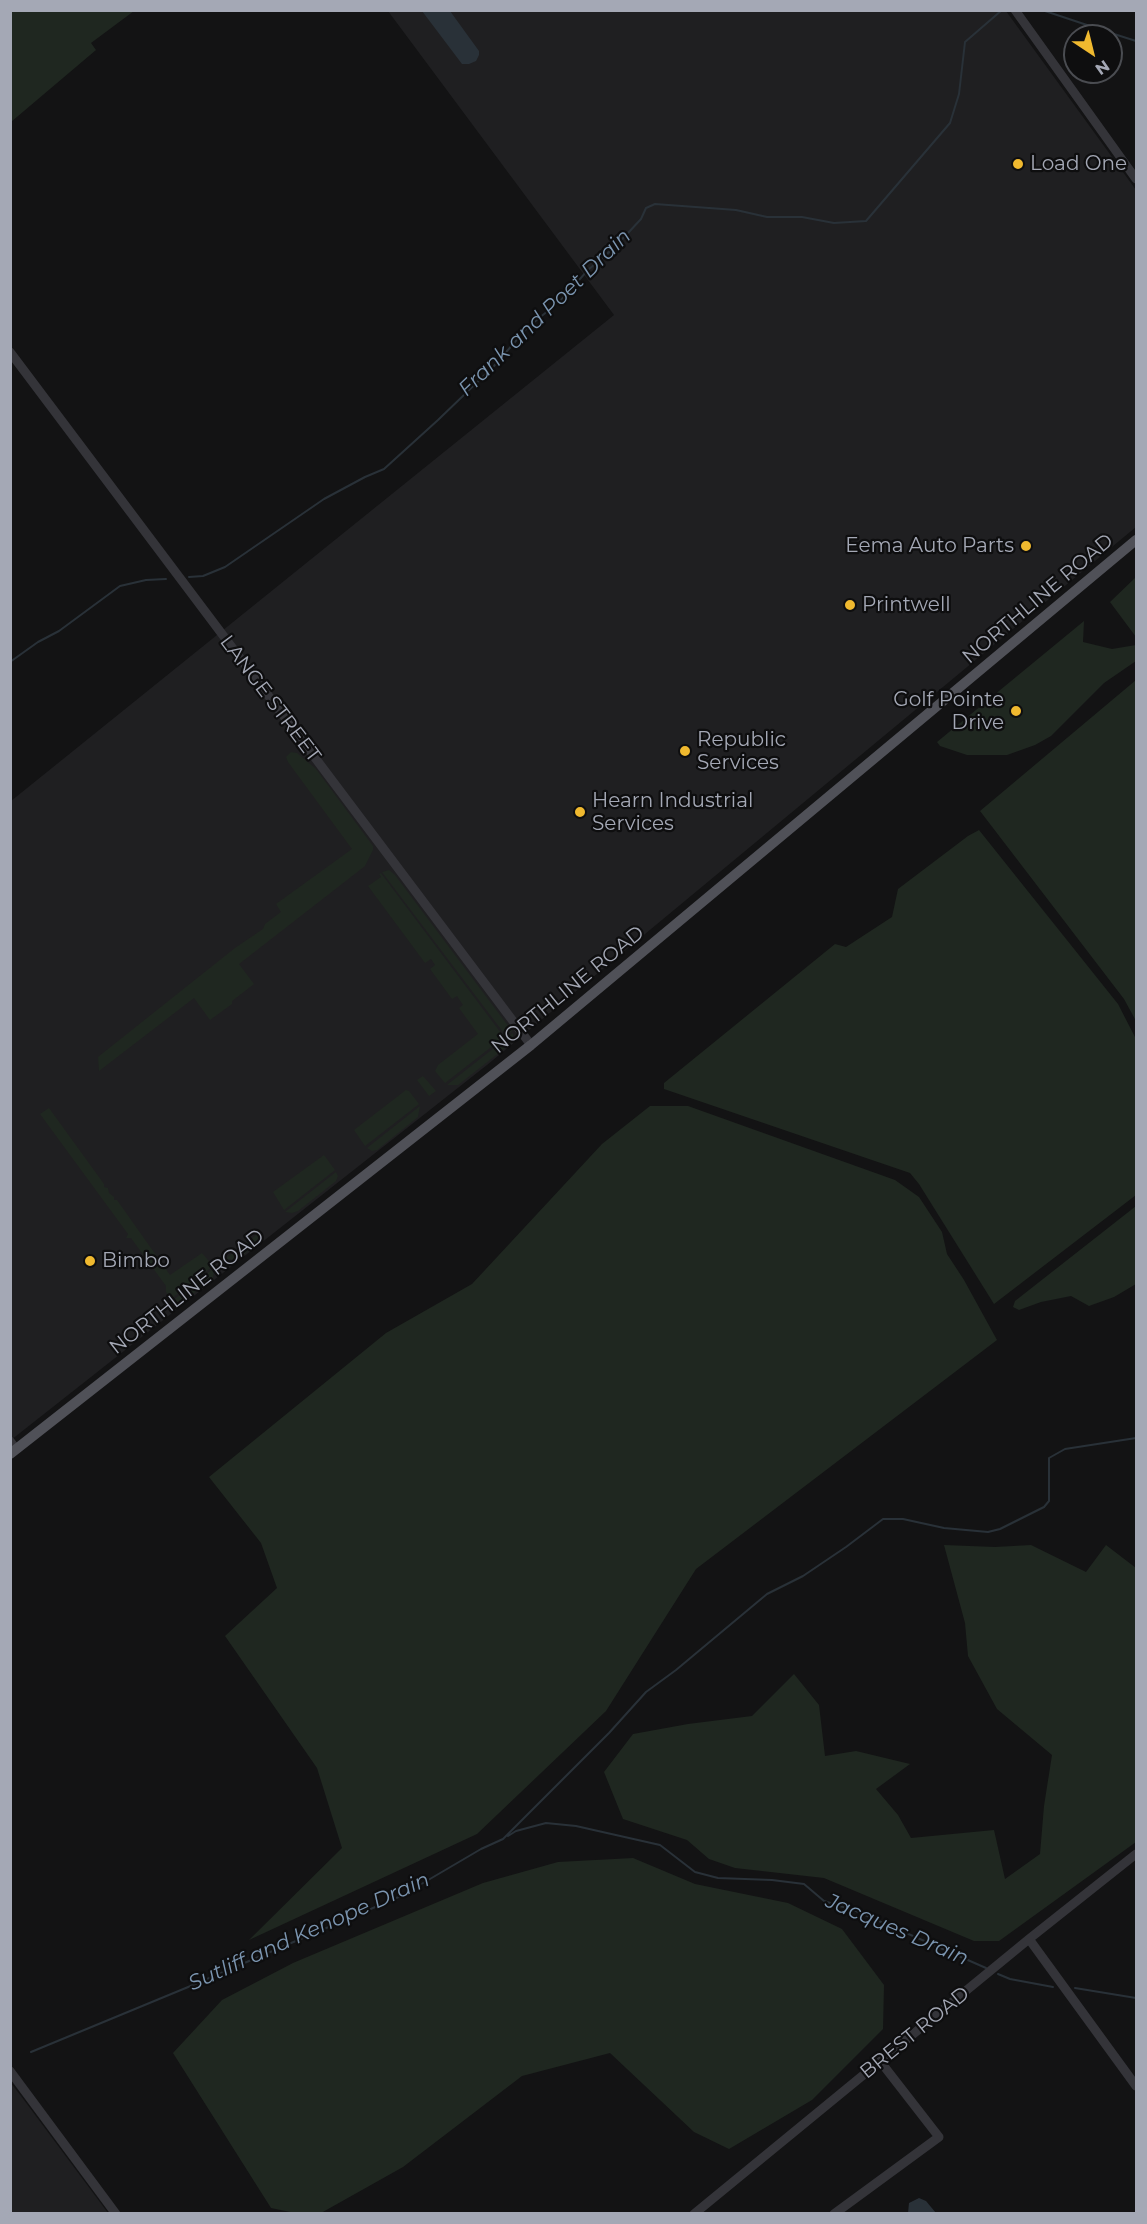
<!DOCTYPE html>
<html>
<head>
<meta charset="utf-8">
<style>
  body { margin:0 }
  #map { position:relative; width:1147px; height:2224px; overflow:hidden; background:#131314; font-family:Montserrat,sans-serif }
  canvas { display:block }
  .frame { position:absolute; inset:0; border:12px solid #a4a8b5; pointer-events:none }
  .north { position:absolute; left:1063px; top:24px; width:60px; height:60px; box-sizing:border-box; background:#0e0e0f; border:2px solid #4a4c51; border-radius:50%; rotate:145deg; font-size:16px; font-weight:700; line-height:24px; text-align:center; color:#a4a8b5 }
  .north::after { content:''; display:block; margin:auto; width:21px; height:27px; background:#f0b92f; clip-path:polygon(50% 0,100% 100%,50% 72%,0 100%) }
</style>
</head>
<body>
<div id="map">
<canvas width="1147" height="2224"></canvas>
<div class="frame"></div>
<div class="north">N</div>
</div>
<script>
const ctx = document.querySelector('canvas').getContext('2d');
ctx.lineJoin = 'round';
function fillPath(path, color) { ctx.fillStyle = color; ctx.fill(path, 'evenodd'); }
const shape = rows => new Path2D(rows.map(r => 'M' + r).join(''));
function strokePath(path, color, width, dash) { ctx.strokeStyle = color; ctx.lineWidth = width; ctx.lineCap = dash ? 'butt' : 'round'; ctx.setLineDash(dash || []); ctx.stroke(path); }
function drawText(font, color, halo, rows, align = 'center') {
  ctx.font = font + ' Montserrat,sans-serif'; ctx.lineWidth = 4.5; ctx.setLineDash([]); ctx.textBaseline = 'middle'; ctx.strokeStyle = halo; ctx.fillStyle = color; for (const [text, x, y, turn = 0] of rows) {
    ctx.save(); ctx.translate(x, y); ctx.rotate((+turn || 0) * Math.PI / 180); ctx.textAlign = isNaN(turn) ? turn : align; if (halo) ctx.strokeText(text, 0, 0); ctx.fillText(text, 0, 0); ctx.restore();
  }
}
const built = shape([
  [388,11,1006,11,1136,190,1136,527,487,1065,11,1440,11,801,614,315],
  [10,2082,21,2096,108,2213,11,2213]
]);
const green = shape([
  [11,10,134,10,134,11,91,43,96,50,11,122],
  [1136,577,1136,637,1110,602],
  [1084,621,1083,642,1112,649,1136,645,1136,661,1104,683,1051,736,1035,745,1007,755,967,755,940,746,937,742],
  [1136,680,1136,1021,1124,999,980,811],
  [291,752,297,753,316,769,373,846,373,850,365,866,239,964,254,984,232,1001,232,1004,210,1020,194,998,99,1071,98,1057,235,948,263,929,265,924,281,912,276,904,352,849,288,762,286,757],
  [979,830,1118,1004,1136,1039,1136,1195,994,1304,919,1184,910,1173,664,1089,664,1083,835,944,846,947,892,917,898,889,968,836],
  [389,870,395,875,512,1031,506,1036,382,872],
  [381,873,504,1037,445,1083,435,1071,438,1065,478,1034,459,1008,463,1005,457,996,452,999,430,969,435,965,431,959,425,963,368,886,381,877,379,874],
  [513,1033,513,1040,509,1045,458,1085,447,1085],
  [423,1076,436,1091,429,1096,417,1080],
  [406,1090,409,1091,419,1104,365,1146,354,1130],
  [420,1106,418,1117,377,1150,372,1151,367,1148],
  [650,1106,688,1106,895,1180,919,1197,942,1232,947,1254,964,1280,997,1340,696,1569,606,1711,477,1834,249,1940,342,1848,317,1768,225,1636,277,1588,261,1543,209,1477,386,1333,472,1284,602,1144],
  [49,1108,104,1184,104,1187,108,1188,109,1193,114,1197,114,1200,117,1200,170,1275,202,1253,213,1266,171,1299,166,1292,166,1286,131,1238,126,1238,128,1234,40,1114],
  [324,1155,335,1170,284,1210,273,1192],
  [336,1172,338,1176,336,1181,298,1211,292,1213,285,1212],
  [1136,1206,1136,1284,1114,1297,1089,1306,1071,1296,1041,1302,1019,1310,1013,1307,1015,1301],
  [259,1233,258,1243,237,1260,225,1259],
  [214,1268,213,1278,184,1301,180,1303,172,1301],
  [944,1545,995,1547,1031,1545,1086,1572,1106,1545,1136,1568,1136,1842,999,1941,974,1941,824,1878,735,1868,709,1859,687,1840,623,1819,604,1772,633,1734,688,1724,752,1716,794,1674,819,1705,825,1756,856,1751,910,1764,876,1789,898,1815,911,1838,994,1830,1005,1879,1040,1854,1044,1806,1052,1755,997,1709,968,1656,965,1623],
  [633,1858,695,1884,788,1903,842,1929,884,1985,883,2029,812,2100,729,2149,694,2132,610,2053,522,2076,403,2167,321,2213,295,2213,271,2208,173,2053,222,2000,293,1963,483,1883,558,1862]
]);
const water = shape([
  [422,11,450,11,479,51,479,55,476,61,469,64,462,64],
  [919,2198,926,2201,936,2213,908,2213,909,2203]
]);
const stream = shape([
  [1042,10,1102,30],
  [1114,34,1136,41],
  [189,577,203,576,225,567,324,499,365,477,384,469,438,420,494,366,527,328,560,301,588,270,615,247,641,219,646,208,655,204,736,210,767,217,802,217,834,223,866,221,950,123,959,94,965,42,1002,10],
  [10,662,38,642,59,631,120,586,146,580,166,579],
  [508,1836,516,1831,546,1823,576,1826,660,1845,695,1872,718,1878,772,1880,804,1884,824,1901,856,1911,986,1968],
  [998,1974,1010,1979,1053,1987],
  [1075,1988,1136,1998],
  [31,2052,193,1985,401,1896,481,1849,503,1839,609,1733,646,1692,676,1670,767,1594,803,1576,846,1547,883,1519,903,1519,944,1528,988,1532,1000,1529,1044,1507,1049,1501,1049,1458,1065,1449,1136,1438]
]);
const minor = shape([
  [1015,10,1136,179],
  [10,352,531,1045],
  [10,1441,16,1449],
  [1029,1939,1136,2086],
  [10,2071,116,2214],
  [694,2214,1029,1939,1136,1854],
  [834,2214,939,2137,880,2061]
]);
const major = shape([
  [10,1454,531,1045,1136,540]
]);
const markers = [
  [1018,164,6,"#f0b92f"],
  [1026,546,6,"#f0b92f"],
  [850,605,6,"#f0b92f"],
  [1016,711,6,"#f0b92f"],
  [685,751,6,"#f0b92f"],
  [580,812,6,"#f0b92f"],
  [90,1261,6,"#f0b92f"]
];
const poiNames = [
  ["Load One",1030,164],
  ["Eema Auto Parts",1014,546,"right"],
  ["Printwell",862,605],
  ["Golf Pointe",1004,700,"right"],
  ["Drive",1004,723,"right"],
  ["Republic",697,740],
  ["Services",697,763],
  ["Hearn Industrial",592,801],
  ["Services",592,824],
  ["Bimbo",102,1261]
];
const streetNames = [
  ["NORTHLINE ROAD",1038,599,-40],
  ["LANGE STREET",270,699,53],
  ["NORTHLINE ROAD",568,990,-39],
  ["NORTHLINE ROAD",187,1292,-38],
  ["BREST ROAD",915,2033,-39]
];
const waterNames = [
  ["Frank and Poet Drain",545,313,-44],
  ["Jacques Drain",897,1930,23],
  ["Sutliff and Kenope Drain",309,1932,-24]
];
fillPath(built, '#1f1f21');
fillPath(green, '#1f2720');
fillPath(water, '#293138');
strokePath(stream, '#293138', 2);
strokePath(minor, '#343439', 9);
strokePath(major, '#505158', 10);
for (const [x, y, r, color] of markers) { const dot = new Path2D(); dot.arc(x, y, r, 0, 2 * Math.PI); ctx.fillStyle = color; ctx.fill(dot); strokePath(dot, '#0e0e0f', 2); }
drawText('20px', '#a4a8b5', '#0e0e0f', poiNames, 'left');
drawText('20px', '#a4a8b5', '#0e0e0f', streetNames);
drawText('italic 21px', '#7b95b0', '#0e0e0f', waterNames);
</script>
</body>
</html>
